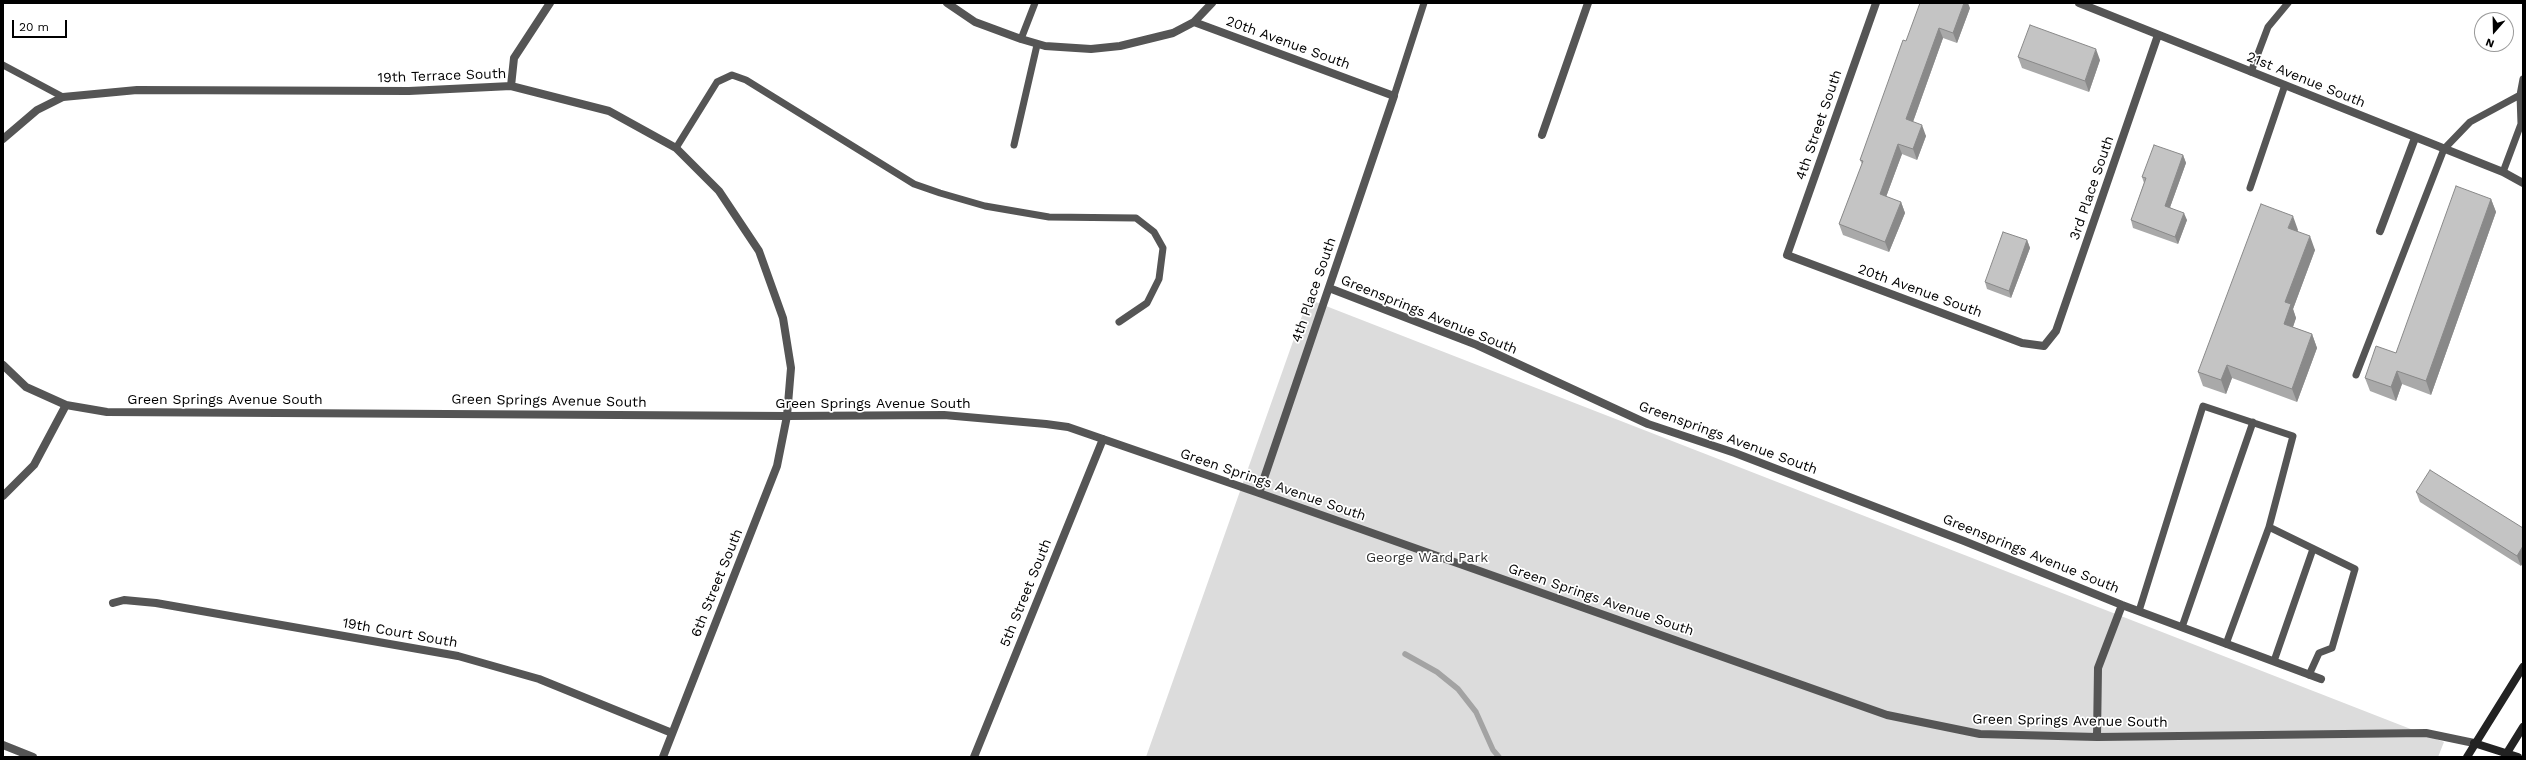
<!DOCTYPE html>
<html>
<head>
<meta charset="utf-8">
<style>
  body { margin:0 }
  #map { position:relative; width:2526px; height:760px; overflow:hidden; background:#fff; font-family:"Work Sans",sans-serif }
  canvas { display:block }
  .frame { position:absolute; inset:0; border:4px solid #000; pointer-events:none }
  .north { position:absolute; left:2474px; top:12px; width:40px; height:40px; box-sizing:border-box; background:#fff; border:1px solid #999; border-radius:50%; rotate:200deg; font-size:11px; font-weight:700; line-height:16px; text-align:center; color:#000 }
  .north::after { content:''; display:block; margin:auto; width:14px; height:18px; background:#000; clip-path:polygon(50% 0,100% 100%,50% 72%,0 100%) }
  .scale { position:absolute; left:12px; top:20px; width:55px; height:18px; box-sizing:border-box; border:2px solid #000; border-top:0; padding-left:5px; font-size:12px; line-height:14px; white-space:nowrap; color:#000; -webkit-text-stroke:3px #fff; paint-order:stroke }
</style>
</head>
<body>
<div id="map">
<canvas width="2526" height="760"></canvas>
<div class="frame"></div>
<div class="north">N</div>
<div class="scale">20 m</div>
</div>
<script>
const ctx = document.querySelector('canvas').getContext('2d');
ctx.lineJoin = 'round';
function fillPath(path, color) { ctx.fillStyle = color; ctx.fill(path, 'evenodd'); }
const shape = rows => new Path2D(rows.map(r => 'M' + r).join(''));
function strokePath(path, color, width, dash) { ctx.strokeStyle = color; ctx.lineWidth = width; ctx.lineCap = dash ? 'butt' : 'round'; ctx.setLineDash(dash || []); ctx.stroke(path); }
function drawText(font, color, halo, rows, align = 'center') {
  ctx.font = font + ' "Work Sans",sans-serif'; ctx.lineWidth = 3.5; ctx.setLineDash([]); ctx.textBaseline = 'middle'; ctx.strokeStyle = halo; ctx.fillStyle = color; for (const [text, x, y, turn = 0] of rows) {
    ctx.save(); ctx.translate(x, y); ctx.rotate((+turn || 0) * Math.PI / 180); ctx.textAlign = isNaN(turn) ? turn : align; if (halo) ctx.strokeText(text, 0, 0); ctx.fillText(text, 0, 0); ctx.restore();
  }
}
const green = shape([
  [1308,299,2444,742,2438,757,1146,757]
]);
const stream = shape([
  [1405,654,1437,672,1458,689,1476,712,1493,750,1499,757]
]);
const lane = shape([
  [1021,39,1035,3],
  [3,65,63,97],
  [2251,72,2268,27,2288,3],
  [1394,96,1424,3],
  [1014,145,1037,45],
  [676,148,717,82,732,75,746,80,914,184,940,193,985,206,1049,217,1136,218,1154,232,1163,248,1159,279,1147,303,1119,322],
  [2503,172,2521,124,2520,95,2523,79],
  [2250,188,2285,85],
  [2356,375,2444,149,2470,122,2520,95],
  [2139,611,2203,406,2293,436,2269,527,2355,569,2332,648,2319,653,2309,675],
  [2182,627,2253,422],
  [2226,644,2269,527],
  [2274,661,2313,549]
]);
const street = shape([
  [947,3,975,22,1021,39,1045,46,1091,49,1120,46,1173,33,1194,22,1394,96,1259,493],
  [1876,3,1787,255,2022,343,2044,346,2056,331,2158,35],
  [2079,3,2503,172,2523,183],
  [1194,22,1212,3],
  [511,86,514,58,550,3],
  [1542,135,1588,3],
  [3,139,37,110,63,97,137,90,409,91,511,86,609,111,676,148,719,191,759,251,783,318,791,368,787,416,777,466,663,757],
  [2380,231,2415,138],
  [1329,288,1477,345,1648,424,1735,453,1964,541,2122,605,2321,679],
  [3,365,26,387,66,405,107,412,787,416,944,415,1046,424,1068,427,1259,493,1887,715,1980,734,2097,737,2426,733,2474,743],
  [3,496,34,465,66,405],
  [113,603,124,600,156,603,458,656,539,679,672,733],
  [2097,737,2098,668,2122,605],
  [3,745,33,757],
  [974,757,1103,439]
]);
const secondary = shape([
  [2474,743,2518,757],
  [2505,756,2523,727],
  [2467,757,2523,667]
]);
const wall = shape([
  [1970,8,1957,43,1943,38,1913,122,1926,136,1917,160,1902,154,1886,197,1901,202,1905,213,1889,252,1843,235,1839,224,1862,164,1860,160,1906,41],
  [2018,57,2100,60,2089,92,2022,68],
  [2183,155,2186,163,2170,207,2187,220,2178,244,2133,228,2131,220,2144,183,2142,177],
  [2491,199,2496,212,2431,395,2402,384,2396,401,2370,391,2365,378,2396,353],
  [2298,230,2297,232,2315,250,2293,309,2296,318,2293,327,2312,334,2317,348,2297,402,2232,378,2226,394,2203,386,2198,372],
  [2027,240,2030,248,2011,298,1987,289,1985,282],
  [2416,492,2523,528,2521,566,2420,502]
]);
const shadedWall = shape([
  [1964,3,1968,3,1970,8,1957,43,1953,33],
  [1939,28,1943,38,1910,130,1906,119],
  [2096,49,2100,60,2089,92,2085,81],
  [1922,125,1926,136,1917,160,1913,149],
  [1898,144,1902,154,1883,205,1880,194],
  [2183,155,2186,163,2168,213,2165,206],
  [2491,199,2496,212,2431,395,2426,381],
  [1901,202,1905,213,1889,252,1885,242],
  [2184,213,2187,220,2178,244,2175,237],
  [2293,216,2298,230,2293,242,2288,228],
  [2310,236,2315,250,2293,309,2296,318,2289,338,2284,324,2285,302],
  [2027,240,2030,248,2011,298,2009,291],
  [2312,334,2317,348,2297,402,2292,389],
  [2227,365,2232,378,2226,394,2221,380],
  [2397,371,2402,384,2396,401,2391,387],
  [2523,546,2523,563,2521,566,2517,556]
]);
const building = shape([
  [1920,3,1964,3,1953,33,1939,28,1906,119,1922,125,1913,149,1898,144,1880,194,1901,202,1885,242,1839,224,1863,161,1860,160,1903,40,1906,41,1920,3],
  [2030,25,2096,49,2085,81,2018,57,2030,25],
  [2154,145,2183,155,2165,206,2184,213,2175,237,2131,220,2146,178,2142,177,2154,145],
  [2456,186,2491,199,2426,381,2397,371,2391,387,2365,378,2376,346,2396,353,2456,186],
  [2261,204,2293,216,2288,228,2310,236,2285,302,2291,304,2284,324,2312,334,2292,389,2227,365,2221,380,2198,372,2261,204],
  [2003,232,2027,240,2009,291,1985,282,2003,232],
  [2430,470,2523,528,2523,546,2517,556,2416,492,2430,470]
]);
const streetNames = [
  ["20th Avenue South",1288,43,20],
  ["19th Terrace South",442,76,-2],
  ["21st Avenue South",2306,80,22],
  ["4th Street South",1819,125,-71],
  ["3rd Place South",2092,188,-71],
  ["4th Place South",1314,290,-71],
  ["20th Avenue South",1920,291,20],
  ["Greensprings Avenue South",1429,315,22],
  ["Green Springs Avenue South",225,400],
  ["Green Springs Avenue South",549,401,1],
  ["Green Springs Avenue South",873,404],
  ["Greensprings Avenue South",1728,438,20],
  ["Green Springs Avenue South",1273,485,19],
  ["Greensprings Avenue South",2031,554,22],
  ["6th Street South",717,583,-68],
  ["5th Street South",1026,593,-68],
  ["Green Springs Avenue South",1601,600,19],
  ["19th Court South",400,633,10],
  ["Green Springs Avenue South",2070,721,1]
];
const parkNames = [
  ["George Ward Park",1427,558]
];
fillPath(green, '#dcdcdc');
strokePath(stream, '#a3a3a3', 5.5);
strokePath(lane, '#555', 7);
strokePath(street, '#555', 8);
strokePath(secondary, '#222', 8);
fillPath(wall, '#a9a9a9');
fillPath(shadedWall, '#898989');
fillPath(building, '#c4c4c4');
strokePath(building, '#898989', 1);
drawText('14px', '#000', '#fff', streetNames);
drawText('14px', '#333', '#fff', parkNames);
</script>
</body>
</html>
